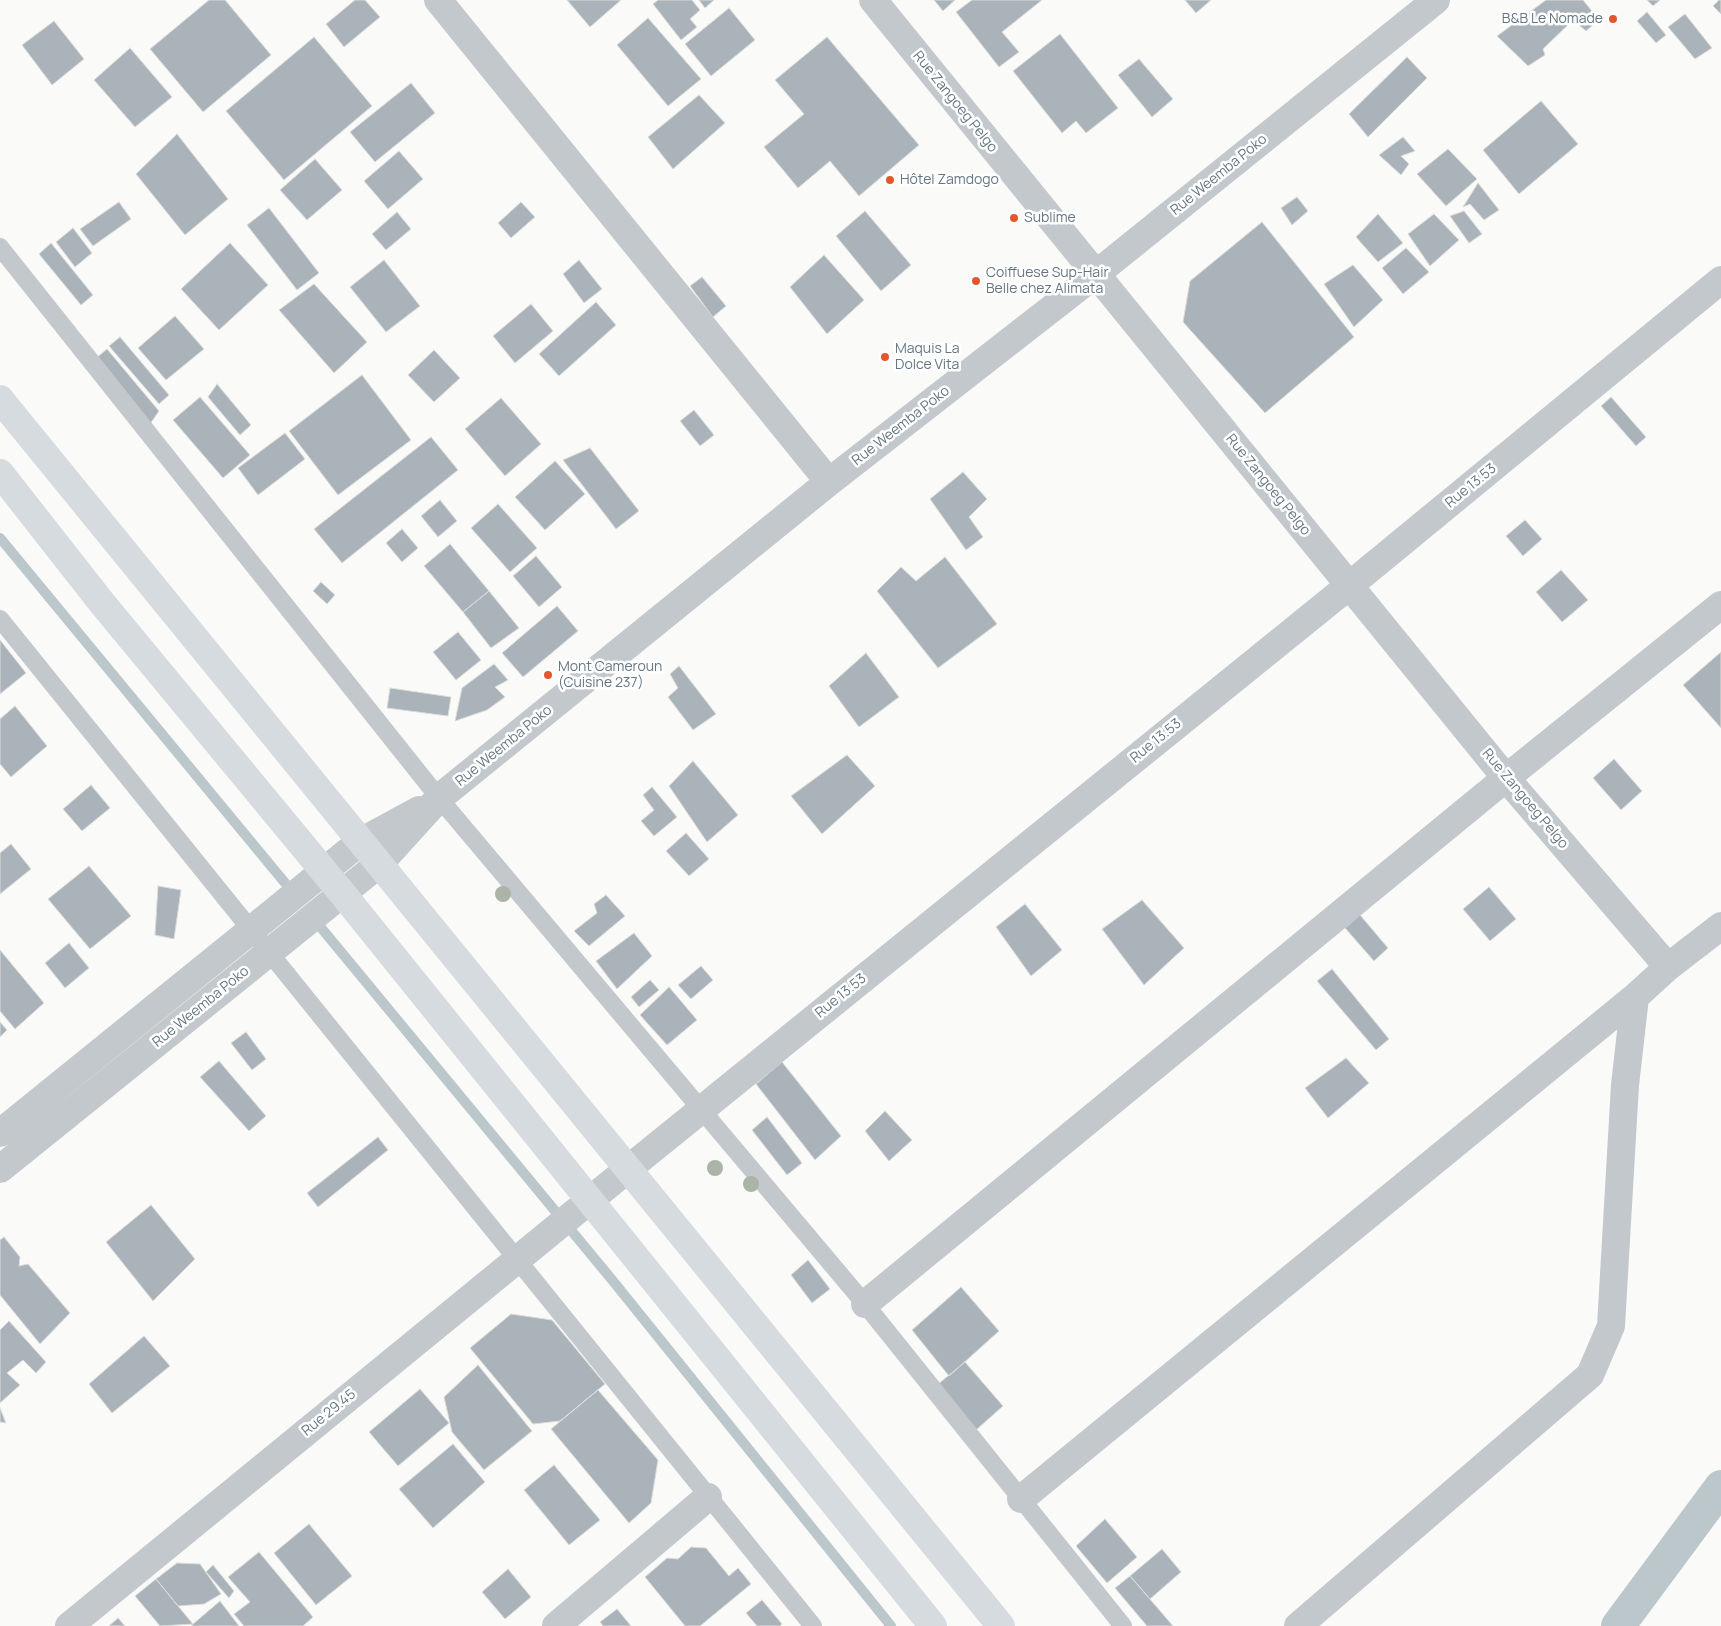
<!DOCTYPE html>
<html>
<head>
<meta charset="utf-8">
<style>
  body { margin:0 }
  canvas { display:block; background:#fafaf8 }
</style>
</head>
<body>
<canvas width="1721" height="1626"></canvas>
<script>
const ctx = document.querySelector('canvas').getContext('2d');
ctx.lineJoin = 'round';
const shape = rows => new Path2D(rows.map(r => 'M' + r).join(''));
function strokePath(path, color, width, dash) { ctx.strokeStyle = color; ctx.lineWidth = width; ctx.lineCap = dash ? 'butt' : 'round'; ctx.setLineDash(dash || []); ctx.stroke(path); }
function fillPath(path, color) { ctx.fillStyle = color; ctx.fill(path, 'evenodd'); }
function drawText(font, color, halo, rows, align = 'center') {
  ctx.font = font + ' Manrope,sans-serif'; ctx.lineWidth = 5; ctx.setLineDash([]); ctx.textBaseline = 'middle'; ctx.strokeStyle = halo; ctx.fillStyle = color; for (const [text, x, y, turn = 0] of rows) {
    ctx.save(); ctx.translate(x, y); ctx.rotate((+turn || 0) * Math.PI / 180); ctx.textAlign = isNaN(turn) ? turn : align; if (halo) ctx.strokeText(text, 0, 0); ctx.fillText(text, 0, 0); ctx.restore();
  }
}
const stream = shape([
  [0,538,295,895],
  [313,918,613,1281,891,1626]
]);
const canal = shape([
  [1618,1626,1721,1487]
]);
const building = shape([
  [209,0,225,0,271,55,203,112,150,49,209,0],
  [355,0,365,0,380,17,344,47,326,24,355,0],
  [567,0,621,0,590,27,567,0],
  [658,0,692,0,700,10,690,19,697,27,681,40,653,4,658,0],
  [699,0,714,0,705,8,699,0],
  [934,0,955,0,943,11,934,0],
  [972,0,1042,0,1002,32,1019,52,999,67,956,12,972,0],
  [1185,0,1211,0,1196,13,1185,0],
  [1546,0,1583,0,1599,20,1586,31,1573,20,1543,49,1545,55,1528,66,1497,36,1546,0],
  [1647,0,1660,0,1653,6,1647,0],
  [1719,0,1721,0,1721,14,1713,6,1719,0],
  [729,8,755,40,711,76,685,44,729,8],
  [1647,12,1666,35,1656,43,1637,21,1647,12],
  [1685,14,1712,48,1695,59,1668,27,1685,14],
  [648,18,701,79,668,106,617,45,648,18],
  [54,21,84,59,52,85,22,45,54,21],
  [1060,34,1118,108,1086,133,1076,121,1062,133,1013,71,1060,34],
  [314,37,372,106,284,180,226,111,314,37],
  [827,37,919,145,859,196,830,161,798,188,764,147,804,114,775,80,827,37],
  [130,48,172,97,135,127,94,80,130,48],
  [1407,57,1427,78,1368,137,1349,114,1407,57],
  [1139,59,1173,99,1152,117,1118,75,1139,59],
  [411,83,435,113,375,162,350,132,411,83],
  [699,95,725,123,673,169,648,137,699,95],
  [1541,101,1578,144,1519,194,1483,150,1541,101],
  [177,134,228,199,185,235,136,174,177,134],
  [1403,137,1415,151,1401,156,1409,164,1401,175,1379,155,1403,137],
  [1448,149,1477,179,1446,206,1417,174,1448,149],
  [399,151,423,179,388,209,364,181,399,151],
  [315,159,342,190,307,220,280,190,315,159],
  [1478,183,1499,210,1484,220,1470,204,1463,207,1478,183],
  [1297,197,1308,211,1292,225,1281,208,1297,197],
  [119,202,131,219,93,246,80,229,119,202],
  [521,202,535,217,511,238,498,223,521,202],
  [269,208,319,273,297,290,247,225,269,208],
  [865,211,911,265,881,291,836,236,865,211],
  [1464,211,1482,234,1469,243,1450,216,1464,211],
  [397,212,411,229,386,250,372,234,397,212],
  [1378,214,1403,243,1378,262,1356,237,1378,214],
  [1434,214,1459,240,1430,266,1408,234,1434,214],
  [1262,222,1354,337,1265,413,1183,322,1190,281,1262,222],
  [73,228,92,253,75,267,56,242,73,228],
  [51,243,93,295,81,305,39,254,51,243],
  [230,243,268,285,219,330,181,289,230,243],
  [1406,248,1429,272,1403,294,1382,268,1406,248],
  [824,255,864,300,827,334,790,287,824,255],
  [384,260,420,306,386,332,350,287,384,260],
  [579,260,602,289,584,303,563,274,579,260],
  [1353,265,1383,300,1354,327,1324,284,1353,265],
  [702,277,726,306,713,317,690,286,702,277],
  [314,284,367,342,334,373,279,310,314,284],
  [596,302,616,325,559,376,539,354,596,302],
  [531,304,553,331,515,363,493,336,531,304],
  [175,316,204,349,166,380,138,348,175,316],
  [120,337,169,395,159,404,109,346,120,337],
  [107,349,159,411,150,424,95,359,107,349],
  [434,350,460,378,434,402,408,375,434,350],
  [362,375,411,440,338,495,289,431,362,375],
  [217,384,251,425,240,435,208,397,217,384],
  [200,397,250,455,223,478,173,420,200,397],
  [1611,397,1646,437,1636,446,1601,406,1611,397],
  [501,398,541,444,505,476,465,429,501,398],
  [694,410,714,435,700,446,680,421,694,410],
  [285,433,305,459,258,495,238,468,285,433],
  [431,437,458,470,342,563,314,529,431,437],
  [590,448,639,511,616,529,563,460,590,448],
  [555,461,585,494,545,530,515,497,555,461],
  [963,472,987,499,969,517,983,537,966,550,930,499,963,472],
  [440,500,457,521,438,537,421,516,440,500],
  [498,504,537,548,510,572,471,528,498,504],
  [1525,520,1542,539,1523,556,1506,536,1525,520],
  [402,529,418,548,402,562,386,543,402,529],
  [450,544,489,591,463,612,424,566,450,544],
  [536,556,562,587,539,607,513,576,536,556],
  [945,557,997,624,938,668,877,591,901,567,916,581,945,557],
  [1561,570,1588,600,1562,622,1536,592,1561,570],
  [321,582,335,595,327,604,313,591,321,582],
  [489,591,519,628,491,648,463,612,489,591],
  [557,606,578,631,523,677,502,653,557,606],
  [458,632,481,660,456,680,433,652,458,632],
  [0,640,26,673,0,694,0,640],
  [1721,652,1721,728,1683,685,1721,652],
  [866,653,899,697,859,727,829,686,866,653],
  [494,664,508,680,495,687,505,697,487,710,455,721,462,688,494,664],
  [679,666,716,714,693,730,668,697,678,688,670,674,679,666],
  [390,688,451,697,448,716,387,708,390,688],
  [15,706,47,746,11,777,0,764,0,719,15,706],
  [847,755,875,786,822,834,791,796,847,755],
  [1614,759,1642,791,1621,810,1593,778,1614,759],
  [693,761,738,815,707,842,669,786,693,761],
  [91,785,110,808,82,831,63,809,91,785],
  [652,787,677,817,654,836,641,821,654,810,643,795,652,787],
  [686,833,709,859,689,876,666,851,686,833],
  [11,844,31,869,0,894,0,853,11,844],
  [89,866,131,916,90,949,48,899,89,866],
  [158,886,181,890,174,939,155,935,158,886],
  [1489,887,1516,919,1490,941,1463,909,1489,887],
  [606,895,625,916,589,946,574,931,597,913,594,904,606,895],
  [1142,900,1184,948,1144,985,1102,929,1142,900],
  [1025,904,1062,950,1031,976,996,927,1025,904],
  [1360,915,1388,948,1374,961,1345,928,1360,915],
  [634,933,652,956,617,989,596,961,634,933],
  [69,943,89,968,65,988,45,963,69,943],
  [0,950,44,1003,15,1029,0,1011,0,950],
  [701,966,713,980,691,999,678,985,701,966],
  [1332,969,1389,1039,1376,1050,1317,981,1332,969],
  [650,980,659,990,639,1007,631,997,650,980],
  [669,987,697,1020,667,1045,640,1015,669,987],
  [0,1022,7,1030,0,1037,0,1022],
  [246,1032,266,1059,252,1070,231,1043,246,1032],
  [1346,1058,1369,1083,1328,1118,1305,1088,1346,1058],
  [219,1061,266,1116,249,1131,200,1077,219,1061],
  [782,1062,841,1136,815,1160,756,1084,782,1062],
  [885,1111,912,1140,889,1161,865,1131,885,1111],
  [767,1117,802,1163,787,1175,752,1130,767,1117],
  [378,1137,388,1150,318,1207,307,1193,378,1137],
  [151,1205,195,1259,153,1301,106,1242,151,1205],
  [4,1237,20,1257,19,1266,28,1264,70,1313,40,1344,0,1295,0,1240,4,1237],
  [808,1260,830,1289,812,1303,791,1275,808,1260],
  [961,1287,999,1331,949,1376,912,1330,961,1287],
  [511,1314,552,1320,605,1384,560,1421,533,1424,470,1348,511,1314],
  [9,1321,46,1362,36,1373,23,1360,7,1373,20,1385,0,1403,0,1330,9,1321],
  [144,1336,170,1366,112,1413,89,1384,144,1336],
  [965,1362,1003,1406,976,1430,937,1385,965,1362],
  [478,1365,532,1431,484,1470,452,1432,444,1397,478,1365],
  [420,1389,449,1423,398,1466,369,1432,420,1389],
  [598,1390,658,1460,651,1503,629,1523,551,1429,598,1390],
  [0,1408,6,1423,0,1422,0,1408],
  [453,1444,485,1482,433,1528,399,1489,453,1444],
  [554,1465,600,1520,569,1545,524,1490,554,1465],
  [1105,1519,1137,1557,1107,1583,1076,1546,1105,1519],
  [309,1524,352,1576,316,1605,274,1553,309,1524],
  [691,1547,706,1548,729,1576,738,1568,751,1584,700,1626,685,1626,645,1577,667,1558,678,1559,691,1547],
  [1162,1549,1181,1572,1150,1599,1130,1576,1162,1549],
  [259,1552,313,1617,303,1626,244,1626,234,1614,250,1602,228,1577,259,1552],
  [177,1563,200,1564,221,1594,204,1604,178,1606,156,1579,177,1563],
  [213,1565,234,1591,229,1598,206,1572,213,1565],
  [508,1569,531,1597,505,1619,482,1592,508,1569],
  [1130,1576,1173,1626,1147,1626,1115,1588,1130,1576],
  [156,1579,178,1606,193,1624,160,1626,135,1596,156,1579],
  [762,1600,782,1624,780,1626,757,1626,746,1613,762,1600],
  [220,1601,239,1626,191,1626,193,1624,220,1601],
  [617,1609,631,1626,603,1626,600,1622,617,1609],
  [118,1618,125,1626,109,1626,118,1618]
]);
const lane = shape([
  [0,247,439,798,865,1304,1123,1626],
  [0,619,813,1626]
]);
const street = shape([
  [438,0,829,482],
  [873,0,1506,778,1668,967],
  [0,1133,360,842,419,810],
  [0,1169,379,864,439,798,829,482,1096,274,1436,0],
  [865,1304,1506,778,1721,605],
  [1021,1499,1635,997,1668,967,1721,926],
  [69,1626,628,1169,1350,585,1721,280],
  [556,1626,708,1497],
  [1298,1626,1590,1375,1611,1326,1625,1085,1635,997]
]);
const primary = shape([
  [0,399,1001,1626],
  [0,473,102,603,342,893,933,1626]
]);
const trees = [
  [503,894],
  [715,1168],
  [751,1184]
];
const markers = [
  [1613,19,5,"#e4572e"],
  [890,180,5,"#e4572e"],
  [1014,218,5,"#e4572e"],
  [976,281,5,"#e4572e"],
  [885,357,5,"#e4572e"],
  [548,675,5,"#e4572e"]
];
const poiNames = [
  ["B&B Le Nomade",1603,19,"right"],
  ["Hôtel Zamdogo",900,180],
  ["Sublime",1024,218],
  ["Coiffuese Sup-Hair",986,273],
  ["Belle chez Alimata",986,289],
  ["Maquis La",895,349],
  ["Dolce Vita",895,365],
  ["Mont Cameroun",558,667],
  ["(Cuisine 237)",558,683]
];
const streetNames = [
  ["Rue Zangoeg Pelgo",955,102,51],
  ["Rue Weemba Poko",1219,175,-39],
  ["Rue Weemba Poko",901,426,-38],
  ["Rue Zangoeg Pelgo",1268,485,51],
  ["Rue 13.53",1471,486,-39],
  ["Rue 13.53",1156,741,-39],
  ["Rue Weemba Poko",504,746,-39],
  ["Rue Zangoeg Pelgo",1525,799,50],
  ["Rue 13.53",841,996,-39],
  ["Rue Weemba Poko",201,1007,-39],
  ["Rue 29.45",329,1413,-39]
];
strokePath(stream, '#bbc7cb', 10);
strokePath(canal, '#bbc7cb', 34);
fillPath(building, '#aab3b9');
strokePath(building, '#dcdcda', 1);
strokePath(lane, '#c3c8cc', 18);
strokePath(street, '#c3c8cc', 28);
strokePath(primary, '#d6dbdf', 28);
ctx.fillStyle = '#aab4a7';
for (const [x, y] of trees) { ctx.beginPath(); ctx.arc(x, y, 8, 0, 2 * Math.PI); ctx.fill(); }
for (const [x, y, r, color] of markers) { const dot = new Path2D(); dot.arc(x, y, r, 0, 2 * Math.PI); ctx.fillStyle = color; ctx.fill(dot); strokePath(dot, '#fff', 2); }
drawText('14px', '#657683', '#fff', poiNames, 'left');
drawText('14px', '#657683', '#fff', streetNames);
</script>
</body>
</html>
